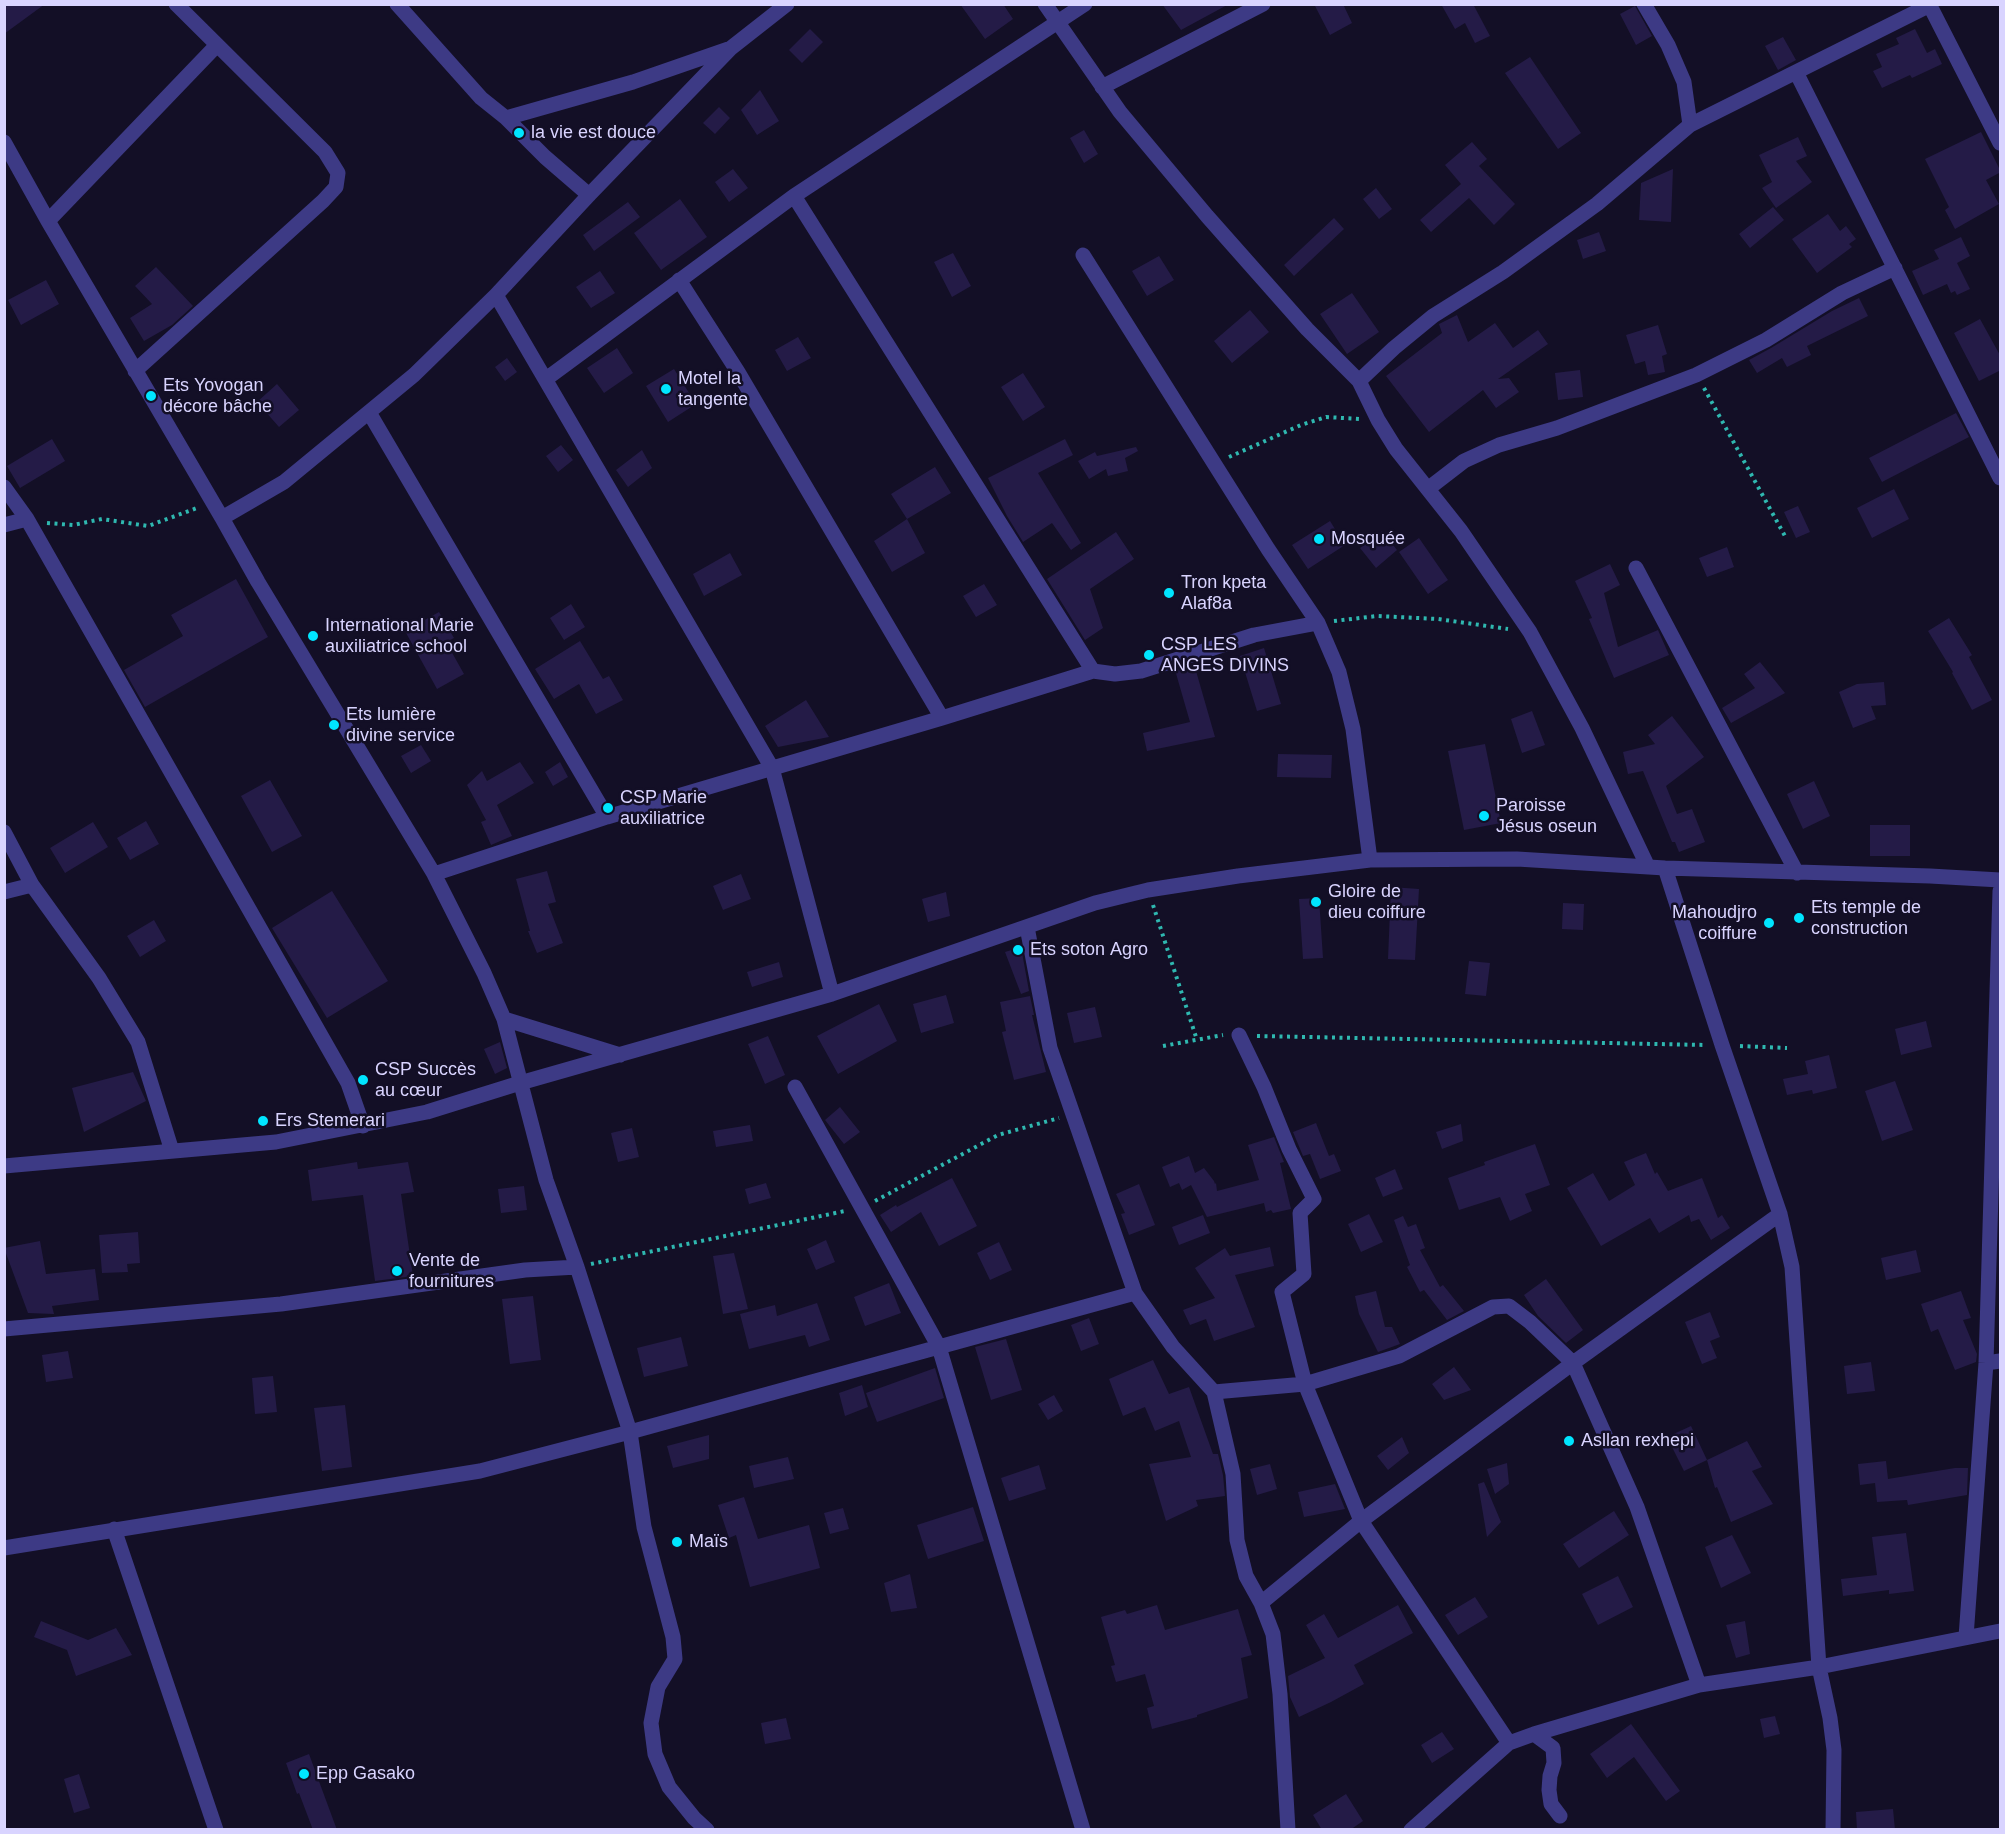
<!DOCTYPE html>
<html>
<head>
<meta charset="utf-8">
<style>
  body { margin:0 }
  #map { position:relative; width:2005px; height:1834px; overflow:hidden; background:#130f26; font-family:Arial,sans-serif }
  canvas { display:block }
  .frame { position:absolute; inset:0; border:6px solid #d9d4ff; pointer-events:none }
</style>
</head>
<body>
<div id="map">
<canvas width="2005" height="1834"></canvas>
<div class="frame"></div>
</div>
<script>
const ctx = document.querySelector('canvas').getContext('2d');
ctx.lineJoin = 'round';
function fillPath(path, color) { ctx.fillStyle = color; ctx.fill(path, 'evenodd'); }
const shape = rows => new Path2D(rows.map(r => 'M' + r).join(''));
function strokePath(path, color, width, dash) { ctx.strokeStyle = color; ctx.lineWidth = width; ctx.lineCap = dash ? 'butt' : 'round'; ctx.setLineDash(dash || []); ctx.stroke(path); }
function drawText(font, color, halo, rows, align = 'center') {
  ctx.font = font + ' Arial,sans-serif'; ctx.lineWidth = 5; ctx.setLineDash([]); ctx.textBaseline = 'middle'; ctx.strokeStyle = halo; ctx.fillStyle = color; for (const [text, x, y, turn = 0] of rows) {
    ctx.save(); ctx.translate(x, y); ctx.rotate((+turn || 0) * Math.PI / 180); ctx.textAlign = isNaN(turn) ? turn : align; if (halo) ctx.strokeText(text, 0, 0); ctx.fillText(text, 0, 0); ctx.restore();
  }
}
const building = shape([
  [4,4,45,4,4,34],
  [960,4,1003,4,1013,19,985,39],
  [1162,4,1229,4,1181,30],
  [1314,4,1343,4,1352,23,1330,35],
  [1441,4,1473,4,1490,36,1475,43,1465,23,1455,29],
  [1635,6,1652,36,1636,45,1620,14],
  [810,29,823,42,802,63,789,50],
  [1915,29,1927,53,1935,49,1942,64,1912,78,1910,75,1882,88,1873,71,1882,67,1876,54,1899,44,1896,38],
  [1783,37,1796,60,1778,70,1765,46],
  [1530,57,1581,133,1558,149,1505,73],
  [760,90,779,121,757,135,741,110],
  [719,107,730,118,715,134,703,123],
  [1084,130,1098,154,1084,163,1070,138],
  [1981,132,2001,172,1986,180,1999,204,1955,229,1945,210,1949,207,1925,159],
  [1798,137,1807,156,1796,161,1812,182,1776,208,1762,188,1772,182,1759,155],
  [1472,142,1487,159,1479,166,1515,204,1494,225,1469,198,1431,232,1420,220,1461,184,1445,165],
  [733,169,748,188,729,202,715,182],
  [1673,169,1671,222,1639,220,1641,183],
  [1376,188,1392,209,1379,219,1363,199],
  [680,199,707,237,661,270,634,233],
  [628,202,640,217,594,251,583,235],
  [1773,207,1784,220,1750,248,1739,234],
  [1828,214,1840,231,1846,226,1856,239,1849,244,1852,247,1817,273,1792,239],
  [1334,218,1344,229,1294,276,1284,265],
  [1599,232,1606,251,1583,259,1577,240],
  [1961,237,1970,256,1957,263,1970,289,1957,295,1955,291,1951,293,1947,284,1923,295,1912,271,1939,259,1934,250],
  [953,253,971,286,952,297,934,262],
  [1159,256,1174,280,1147,296,1132,271],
  [156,267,193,306,172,325,144,341,130,318,152,304,135,286],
  [600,271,615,293,591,308,576,287],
  [46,280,59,304,21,325,8,300],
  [1352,293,1379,332,1347,354,1320,314],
  [1859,298,1868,316,1807,346,1811,355,1787,367,1782,358,1757,373,1749,360,1771,348,1832,311],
  [1250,310,1269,332,1232,363,1214,341],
  [1457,315,1468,342,1495,323,1513,348,1538,330,1548,344,1498,379,1509,378,1519,392,1496,408,1483,390,1429,432,1386,376,1442,333,1439,324],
  [1980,319,2001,357,2001,370,1979,381,1954,333],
  [1658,325,1667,354,1662,356,1665,372,1648,375,1645,361,1635,364,1626,335],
  [798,337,811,358,787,371,775,350],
  [617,348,633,373,604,393,587,368],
  [507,358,517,372,505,381,495,367],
  [674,369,696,404,668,422,646,386],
  [1580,370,1583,397,1558,400,1555,373],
  [1023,373,1045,407,1023,421,1001,387],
  [277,384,299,410,279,427,257,402],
  [1956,413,1969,437,1882,482,1869,458],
  [52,439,65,461,20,488,7,466],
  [1065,439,1073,455,1038,473,1081,543,1071,550,1052,523,1023,542,1007,516,988,478],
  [561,445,573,460,558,472,546,456],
  [1136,447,1138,451,1125,458,1128,471,1108,476,1106,469,1089,479,1078,461,1095,452,1097,456],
  [642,450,652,468,628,487,616,470],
  [935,467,951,493,907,519,891,494],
  [1894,489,1909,519,1872,538,1857,508],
  [1798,506,1810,532,1796,538,1784,512],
  [907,519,925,553,892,572,874,541],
  [1330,521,1345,545,1308,569,1292,545],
  [1382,531,1397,550,1376,568,1360,548],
  [1116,532,1134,559,1090,589,1103,628,1085,640,1047,579],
  [1419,538,1448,580,1428,594,1399,552],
  [1727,547,1734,567,1707,577,1699,558],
  [730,553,742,575,704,596,693,574],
  [1610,564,1620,585,1604,593,1618,647,1658,630,1669,655,1614,678,1589,619,1592,618,1575,581],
  [236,579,268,637,145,707,124,670,183,636,171,615],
  [984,584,997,605,976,617,963,596],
  [571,604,585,627,564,640,550,618],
  [439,612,454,638,446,642,464,674,437,689,405,631],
  [1949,618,1972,655,1969,657,1992,700,1972,710,1952,673,1953,672,1928,631],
  [580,641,603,679,609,676,623,700,596,714,579,684,554,699,535,669],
  [1264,648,1281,704,1257,711,1240,656],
  [1760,662,1785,693,1731,723,1722,708,1755,688,1744,674],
  [1194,664,1215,737,1147,751,1143,733,1190,722,1175,670],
  [1884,682,1886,705,1871,706,1876,719,1853,728,1839,692,1857,684],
  [806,700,829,737,778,747,765,726],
  [1532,711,1545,745,1522,753,1511,719],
  [1672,716,1704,757,1666,786,1677,814,1692,809,1705,842,1679,852,1675,842,1672,842,1643,771,1628,774,1623,752,1655,744,1648,735],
  [1485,744,1501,823,1464,830,1448,751],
  [421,745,431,761,411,773,401,756],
  [1278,754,1332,755,1331,778,1277,777],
  [520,762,534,783,497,805,512,836,491,845,481,822,486,820,467,785,482,771,487,781],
  [560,762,568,777,553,786,545,772],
  [270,780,302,836,272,852,241,796],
  [1814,781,1830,816,1803,829,1787,794],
  [146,821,159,844,130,860,117,838],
  [93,822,108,847,65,873,50,848],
  [1870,825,1910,825,1910,856,1870,856],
  [547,871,556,902,548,904,563,943,537,953,528,931,530,931,516,879],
  [741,874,751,899,723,910,713,886],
  [1391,887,1419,889,1415,960,1388,959],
  [332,891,388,981,327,1018,272,928],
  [946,892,950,916,928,922,922,899],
  [1319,898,1323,958,1303,959,1299,899],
  [1563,903,1584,904,1583,930,1562,929],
  [154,920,166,941,140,957,127,936],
  [1021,947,1029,991,1021,994,1005,952],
  [1469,961,1490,963,1486,996,1465,994],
  [779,962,783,977,752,987,747,972],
  [946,995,954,1023,921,1033,913,1004],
  [1030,996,1034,1015,1032,1015,1046,1072,1014,1080,1002,1032,1006,1031,1000,1002],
  [879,1004,897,1041,838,1074,817,1036],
  [1095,1007,1102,1037,1074,1043,1067,1013],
  [1926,1021,1932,1047,1901,1055,1895,1029],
  [768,1036,785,1075,765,1084,748,1044],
  [500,1042,507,1068,495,1074,484,1049],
  [1829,1055,1837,1088,1813,1094,1812,1090,1787,1095,1783,1079,1808,1074,1805,1061],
  [133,1072,146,1101,84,1132,72,1088],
  [1895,1081,1913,1130,1882,1141,1865,1091],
  [840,1107,860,1132,844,1144,825,1120],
  [1316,1123,1329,1156,1334,1154,1341,1171,1320,1179,1310,1154,1303,1156,1293,1132],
  [1461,1124,1463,1141,1442,1149,1436,1132],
  [750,1125,753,1141,716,1147,713,1131],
  [632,1128,639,1157,618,1162,611,1133],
  [1274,1137,1284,1162,1280,1163,1291,1209,1273,1213,1271,1210,1266,1212,1264,1203,1207,1217,1191,1185,1182,1190,1179,1183,1170,1187,1162,1167,1189,1156,1195,1173,1204,1168,1214,1181,1215,1184,1216,1183,1217,1191,1259,1180,1248,1145],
  [1535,1144,1550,1185,1525,1194,1532,1211,1510,1221,1500,1197,1459,1210,1448,1178,1485,1165,1484,1162],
  [1646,1153,1655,1174,1657,1172,1668,1191,1702,1178,1718,1218,1722,1215,1730,1228,1711,1240,1699,1219,1691,1222,1689,1215,1659,1233,1650,1218,1601,1246,1567,1188,1593,1173,1609,1201,1635,1185,1624,1162],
  [357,1162,358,1169,408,1162,414,1192,401,1194,413,1276,375,1281,363,1195,312,1201,308,1170],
  [1395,1169,1403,1189,1383,1197,1375,1178],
  [952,1178,977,1226,939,1246,921,1212,891,1232,880,1215,896,1205,897,1207],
  [766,1183,771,1198,749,1204,745,1189],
  [1139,1184,1155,1225,1129,1235,1121,1214,1125,1213,1116,1194],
  [524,1186,527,1210,501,1213,498,1189],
  [1369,1214,1383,1242,1361,1252,1348,1224],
  [1203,1215,1210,1233,1179,1245,1172,1227],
  [1403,1216,1408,1227,1416,1224,1425,1248,1420,1250,1440,1287,1443,1285,1464,1311,1447,1320,1424,1290,1420,1292,1407,1267,1410,1265,1394,1220],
  [138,1232,140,1263,127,1264,128,1272,102,1273,99,1235],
  [826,1240,835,1262,816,1270,807,1249],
  [40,1241,46,1274,95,1269,99,1300,52,1306,54,1314,28,1313,4,1248],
  [999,1242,1012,1270,990,1280,977,1253],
  [1270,1247,1274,1266,1235,1275,1255,1327,1214,1341,1206,1319,1190,1325,1183,1310,1215,1298,1195,1268,1225,1248,1230,1256],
  [1916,1250,1921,1272,1886,1280,1881,1258],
  [734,1253,748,1309,723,1314,713,1256],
  [1546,1279,1583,1330,1566,1343,1538,1316,1524,1295],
  [889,1283,901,1313,865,1326,854,1297],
  [1376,1291,1385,1327,1392,1327,1400,1344,1378,1352,1359,1314,1355,1296],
  [1961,1291,1971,1318,1963,1320,1977,1354,1976,1362,1955,1370,1938,1329,1931,1332,1921,1304],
  [533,1296,541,1360,510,1364,502,1299],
  [817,1303,830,1340,809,1347,805,1335,749,1349,740,1314,775,1305,777,1316],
  [1710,1312,1720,1337,1710,1341,1717,1358,1702,1364,1685,1322],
  [1089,1318,1099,1344,1081,1351,1071,1325],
  [681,1337,688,1366,644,1377,637,1348],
  [1006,1339,1022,1390,991,1400,975,1347],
  [68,1351,73,1378,46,1382,42,1355],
  [1153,1360,1169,1394,1189,1387,1213,1454,1218,1454,1223,1475,1225,1496,1196,1500,1198,1506,1166,1521,1149,1464,1191,1457,1179,1421,1155,1431,1145,1407,1123,1416,1109,1379],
  [1871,1362,1875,1391,1847,1394,1844,1366],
  [1454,1367,1471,1390,1444,1400,1432,1384],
  [935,1368,944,1398,877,1422,866,1393],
  [273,1376,277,1412,255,1414,252,1378],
  [862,1385,868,1407,845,1416,839,1393],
  [1054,1395,1063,1411,1048,1420,1038,1404],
  [345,1405,352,1467,322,1471,314,1408],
  [1691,1426,1707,1460,1684,1471,1667,1437],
  [709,1435,709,1459,673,1468,667,1446],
  [1402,1437,1409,1453,1388,1470,1377,1456],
  [1747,1441,1762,1467,1752,1471,1773,1504,1731,1522,1717,1487,1715,1488,1707,1460],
  [788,1457,794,1479,754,1488,749,1466],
  [1886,1461,1888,1479,1955,1468,1968,1468,1967,1495,1908,1505,1907,1500,1877,1502,1875,1483,1860,1485,1858,1464],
  [1507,1463,1509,1484,1495,1494,1487,1469],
  [1270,1464,1277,1489,1257,1495,1250,1469],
  [1039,1465,1046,1489,1009,1501,1001,1478],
  [1484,1482,1501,1522,1487,1537,1478,1484],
  [1335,1484,1345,1509,1304,1517,1298,1492],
  [744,1497,758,1539,809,1525,820,1568,750,1587,736,1535,729,1538,718,1505],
  [973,1507,984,1541,928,1559,917,1525],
  [843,1508,849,1529,830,1534,824,1513],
  [1614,1511,1629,1535,1579,1568,1563,1544],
  [1906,1533,1914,1591,1889,1594,1889,1590,1843,1596,1841,1579,1877,1575,1872,1537],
  [1732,1535,1751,1573,1721,1588,1705,1547],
  [910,1574,917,1608,891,1612,884,1583],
  [1618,1576,1633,1607,1598,1625,1582,1594],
  [1475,1597,1488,1617,1458,1635,1445,1615],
  [1157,1605,1165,1630,1238,1609,1252,1655,1241,1658,1248,1698,1197,1715,1197,1717,1152,1729,1147,1708,1154,1706,1145,1674,1116,1682,1111,1666,1115,1665,1101,1617,1125,1610,1127,1614],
  [1398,1605,1413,1633,1354,1665,1364,1684,1331,1702,1299,1717,1290,1697,1288,1676,1325,1658,1306,1625,1324,1614,1338,1638],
  [41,1621,88,1640,116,1628,132,1655,76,1676,67,1650,34,1637],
  [1745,1621,1750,1654,1736,1658,1726,1625],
  [1775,1716,1780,1734,1764,1738,1760,1719],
  [786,1718,791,1739,765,1744,761,1723],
  [1631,1724,1680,1791,1666,1801,1634,1757,1607,1778,1590,1754],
  [1442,1732,1454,1749,1432,1763,1421,1745],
  [309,1754,320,1784,337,1830,313,1830,299,1793,297,1794,286,1763],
  [79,1774,90,1808,74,1813,64,1779],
  [1346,1794,1363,1821,1350,1830,1322,1830,1313,1815],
  [1893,1809,1895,1830,1857,1830,1856,1812]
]);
const path = shape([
  [1704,388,1786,538],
  [1229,457,1301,425,1326,417,1360,419],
  [47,523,73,525,102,519,148,526,197,508],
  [1334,621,1377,616,1438,619,1508,629],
  [1153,905,1197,1040],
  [1257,1036,1706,1045],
  [1163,1046,1223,1035],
  [1740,1046,1787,1048],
  [875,1201,998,1135,1059,1118],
  [591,1264,845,1211]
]);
const minor = shape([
  [397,4,481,98,506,118,633,82,728,49],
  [1045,4,1120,112,1207,216,1307,329,1359,381,1378,420,1396,449,1461,531,1530,632,1582,728,1648,867],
  [1929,4,2000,143],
  [1796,72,2000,478],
  [1102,87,1263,4],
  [506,118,545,157,589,195],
  [1690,125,1930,5],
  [4,142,48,221,222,518,258,582,434,874,484,973,504,1019,546,1180,577,1267,630,1432,644,1527,673,1637,675,1659,658,1687,651,1723,655,1754,669,1787,694,1818,707,1830],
  [794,196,1093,671],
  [48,221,217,45],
  [1083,255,1268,549,1318,623,1339,672,1353,729,1370,860],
  [679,280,738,372,942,718],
  [496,295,772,768,832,994],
  [135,371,323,201,336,187,338,173,325,152,176,4],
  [546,379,794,196,1085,4],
  [1359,381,1394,348,1433,316,1503,272,1597,204,1690,125,1684,82,1668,45,1644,4],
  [370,414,607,817],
  [4,487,27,519,348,1083,363,1126],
  [1429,488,1464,461,1499,445,1557,428,1696,375,1766,340,1842,293,1895,268],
  [222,518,284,482,414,375,496,295,589,195,731,48,787,4],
  [4,525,27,519],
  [1636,568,1797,873],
  [4,832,32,885,99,978,138,1042,172,1151],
  [1665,868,1722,1045,1780,1214,1792,1267,1819,1667,1830,1718,1834,1750,1833,1830],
  [434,874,607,817,942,718,1093,671,1115,674,1141,671,1254,635,1318,623],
  [4,892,32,885],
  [1027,927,1050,1048,1135,1293,1173,1347,1214,1392,1233,1474,1237,1540,1246,1576,1261,1603,1273,1634,1280,1694,1288,1830],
  [504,1019,620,1055],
  [1239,1035,1264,1087,1289,1149,1314,1199,1300,1213,1304,1274,1282,1292,1305,1384,1361,1521,1509,1743],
  [795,1087,939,1347,1083,1830],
  [4,1166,276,1142,427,1112,520,1083,832,994,1095,903,1148,890,1238,876,1370,860,1517,859,1665,868,1930,876,2000,880],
  [4,1329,281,1304,525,1270,577,1267],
  [1986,1363,2000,1361],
  [1214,1392,1305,1384,1399,1356,1493,1307,1509,1306,1530,1322,1573,1363,1637,1507,1699,1685],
  [114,1529,216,1830],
  [4,1548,480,1471,630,1432,1135,1293],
  [1261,1603,1361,1521,1573,1363,1780,1214],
  [1966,1637,1986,1363,2000,891],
  [1534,1734,1553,1748,1554,1763,1550,1776,1549,1790,1551,1804,1560,1816],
  [1411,1830,1509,1743,1534,1734,1699,1685,1819,1667,2000,1631]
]);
const markers = [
  [519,133,6,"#00e5ff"],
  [666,389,6,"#00e5ff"],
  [151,396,6,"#00e5ff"],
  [1319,539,6,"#00e5ff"],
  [1169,593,6,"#00e5ff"],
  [313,636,6,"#00e5ff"],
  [1149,655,6,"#00e5ff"],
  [334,725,6,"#00e5ff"],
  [608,808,6,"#00e5ff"],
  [1484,816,6,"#00e5ff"],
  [1316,902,6,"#00e5ff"],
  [1799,918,6,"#00e5ff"],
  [1769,923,6,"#00e5ff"],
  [1018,950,6,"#00e5ff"],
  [363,1080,6,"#00e5ff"],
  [263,1121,6,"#00e5ff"],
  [397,1271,6,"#00e5ff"],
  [1569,1441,6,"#00e5ff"],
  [677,1542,6,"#00e5ff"],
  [304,1774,6,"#00e5ff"]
];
const poiNames = [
  ["la vie est douce",531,133],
  ["Motel la",678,379],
  ["tangente",678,400],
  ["Ets Yovogan",163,386],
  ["décore bâche",163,407],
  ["Mosquée",1331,539],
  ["Tron kpeta",1181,583],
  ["Alaf8a",1181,604],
  ["International Marie",325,626],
  ["auxiliatrice school",325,647],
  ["CSP LES",1161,645],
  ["ANGES DIVINS",1161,666],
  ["Ets lumière",346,715],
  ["divine service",346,736],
  ["CSP Marie",620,798],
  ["auxiliatrice",620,819],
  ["Paroisse",1496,806],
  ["Jésus oseun",1496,827],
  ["Gloire de",1328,892],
  ["dieu coiffure",1328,913],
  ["Ets temple de",1811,908],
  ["construction",1811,929],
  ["Mahoudjro",1757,913,"right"],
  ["coiffure",1757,934,"right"],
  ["Ets soton Agro",1030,950],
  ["CSP Succès",375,1070],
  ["au cœur",375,1091],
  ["Ers Stemerari",275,1121],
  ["Vente de",409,1261],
  ["fournitures",409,1282],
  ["Asllan rexhepi",1581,1441],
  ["Maïs",689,1542],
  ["Epp Gasako",316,1774]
];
fillPath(building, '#241b47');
strokePath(path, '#2fb8b0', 4, [3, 4.5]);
strokePath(minor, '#3d3a85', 15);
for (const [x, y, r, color] of markers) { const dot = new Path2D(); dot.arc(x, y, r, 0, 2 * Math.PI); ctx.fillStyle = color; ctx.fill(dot); strokePath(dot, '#130f26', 2); }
drawText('18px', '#d9d4ff', '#130f26', poiNames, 'left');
</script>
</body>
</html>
